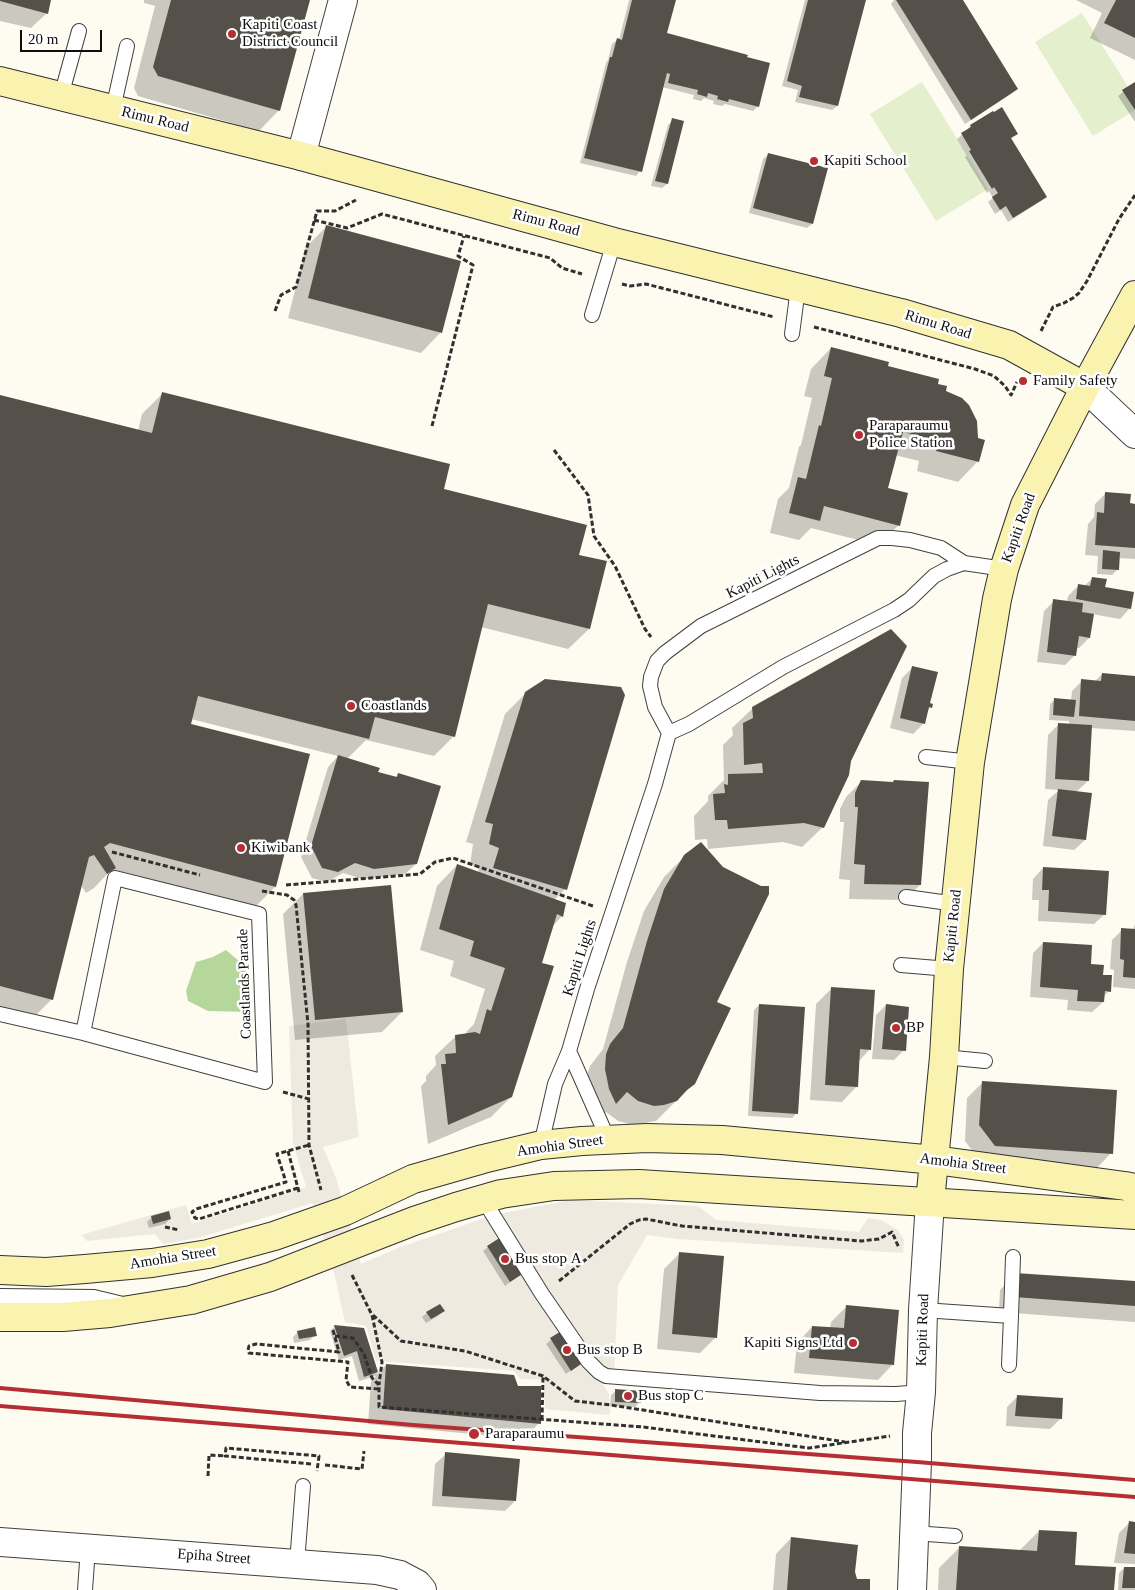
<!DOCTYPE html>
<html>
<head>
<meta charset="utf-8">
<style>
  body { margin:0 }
  #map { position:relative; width:1135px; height:1590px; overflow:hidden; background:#fefbf0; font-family:Georgia,serif }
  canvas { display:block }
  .scale { position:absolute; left:20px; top:30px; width:82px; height:22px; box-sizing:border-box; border:2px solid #0e0e0e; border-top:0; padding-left:6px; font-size:15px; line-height:18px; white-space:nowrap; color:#0e0e0e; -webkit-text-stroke:4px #fff; paint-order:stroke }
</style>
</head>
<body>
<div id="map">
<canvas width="1135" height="1590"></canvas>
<div class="scale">20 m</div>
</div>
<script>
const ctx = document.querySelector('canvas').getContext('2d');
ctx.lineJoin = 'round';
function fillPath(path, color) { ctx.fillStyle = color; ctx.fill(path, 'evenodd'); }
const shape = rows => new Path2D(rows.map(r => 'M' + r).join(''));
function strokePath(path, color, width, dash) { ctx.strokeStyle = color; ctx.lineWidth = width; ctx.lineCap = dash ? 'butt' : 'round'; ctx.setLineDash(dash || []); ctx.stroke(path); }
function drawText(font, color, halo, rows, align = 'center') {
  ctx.font = font + ' Georgia,serif'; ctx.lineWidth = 5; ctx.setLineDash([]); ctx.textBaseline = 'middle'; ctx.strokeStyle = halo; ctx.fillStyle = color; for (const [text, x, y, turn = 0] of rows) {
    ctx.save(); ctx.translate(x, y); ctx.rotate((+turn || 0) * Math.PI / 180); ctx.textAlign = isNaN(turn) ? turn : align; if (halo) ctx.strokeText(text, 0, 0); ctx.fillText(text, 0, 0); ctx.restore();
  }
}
const forest = shape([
  [226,950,246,967,249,1012,208,1011,188,1001,186,991,196,962,213,957]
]);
const pitch = shape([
  [1082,13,1135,98,1135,110,1093,136,1035,42],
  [922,82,988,189,936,221,870,114]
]);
const plaza = shape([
  [346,1019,359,1137,323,1147,336,1178,361,1264,398,1248,493,1215,571,1200,698,1206,716,1220,859,1232,868,1218,881,1220,898,1230,904,1240,903,1253,678,1239,647,1235,618,1285,614,1378,590,1364,609,1394,610,1415,545,1409,543,1380,520,1379,514,1371,376,1361,366,1326,345,1322,334,1272,313,1203,198,1238,163,1244,155,1234,87,1241,81,1235,186,1205,192,1224,306,1187,293,1144,289,1026]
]);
const shadow = shape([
  [0,0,50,0,47,13,31,28,0,21],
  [144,0,309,0,279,110,259,131,138,96,134,88,155,6,144,3],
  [629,0,675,0,665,34,758,106,753,111,725,104,722,106,713,104,714,101,704,98,701,101,693,99,694,95,662,87,640,171,636,176,580,163,606,63,608,60,612,44,617,40,619,40],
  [805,0,864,0,837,106,832,110,795,102,798,90,782,86],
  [894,0,961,0,1016,89,1011,94,965,124,891,4],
  [1076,0,1135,0,1135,60,1090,38,1102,13],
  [1135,83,1135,122,1118,96],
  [992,112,1016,134,1010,139,1046,196,1041,201,1008,222,1001,210,995,214,988,202,993,198,989,191,987,193,965,157,967,156,957,139,966,131,970,126],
  [673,120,667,184,662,188,651,186,668,125],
  [768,155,812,224,807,228,749,213,763,159],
  [327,226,441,332,421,353,288,318,306,247],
  [831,348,936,385,944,392,978,461,958,482,917,471,919,461,895,455,886,489,899,525,878,545,811,528,799,540,770,533,778,499,789,488,799,447,801,445,812,398,804,396,811,369],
  [162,394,443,490,577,556,589,629,568,649,481,627,454,736,434,756,366,740,347,759,377,772,395,778,398,774,416,864,405,874,363,879,343,873,327,882,312,878,301,857,328,767,338,756,191,719,189,725,275,887,255,907,112,869,94,888,86,893,81,885,52,999,32,1019,0,1011,0,396,138,431,142,414],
  [1105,494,1135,505,1135,559,1118,558,1117,570,1112,575,1097,574,1098,556,1085,555,1088,524,1094,517,1095,504],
  [1093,578,1104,588,1130,608,1120,619,1092,614,1089,638,1079,648,1076,648,1075,655,1065,665,1037,662,1044,611,1054,601,1067,602,1068,596,1079,585,1084,586],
  [913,667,931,707,927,711,924,723,913,734,890,728,902,678],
  [1102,674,1135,677,1135,731,1091,728,1088,781,1076,792,1085,840,1074,850,1043,846,1048,800,1059,790,1045,789,1048,735,1058,725,1069,725,1069,721,1049,720,1050,704,1055,699,1071,700,1072,691,1082,681,1095,681],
  [526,693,565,889,554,900,562,916,552,927,540,963,511,1097,491,1117,428,1144,421,1086,426,1081,426,1076,436,1065,435,1056,456,1036,466,1035,467,1031,474,1024,485,989,450,976,454,961,420,950,437,886,457,865,478,873,479,868,470,865,473,844,466,842,505,714],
  [753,708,850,760,823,827,802,847,783,842,708,849,707,839,695,840,694,816,708,801,708,796,724,780,723,745,733,735,732,728],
  [862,781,920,885,905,900,849,899,850,880,839,879,844,822,840,822,840,809,846,797],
  [685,856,722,868,761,887,715,1002,694,1083,656,1121,633,1125,618,1121,606,1112,596,1123,587,1075,590,1066,603,1049,627,962,644,911,664,877],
  [1043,868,1105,914,1094,924,1038,921,1039,900,1032,900,1033,879],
  [303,894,402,1012,382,1032,295,1040,283,914],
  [1135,924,1135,989,1113,987,1114,970,1110,969,1112,940,1122,930,1133,930],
  [1043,943,1090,966,1102,976,1109,991,1103,997,1103,1002,1092,1012,1067,1010,1068,1000,1030,997,1033,953],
  [831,989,870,1049,859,1061,857,1086,842,1102,810,1100,816,1004],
  [759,1005,797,1113,792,1118,748,1116,754,1010],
  [886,1005,904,1050,894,1060,872,1059,876,1015],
  [983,1082,1111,1153,1096,1169,980,1161,965,1141,967,1098],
  [152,1217,170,1219,165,1224,149,1228,147,1222],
  [488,1247,522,1273,505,1286,483,1251],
  [680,1253,715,1338,700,1353,657,1349,664,1269],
  [1016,1274,1135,1282,1135,1322,999,1312,1000,1290],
  [846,1307,893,1364,878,1380,794,1373,797,1343,812,1327,830,1329,831,1322],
  [443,1311,438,1316,426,1323,422,1317,427,1313],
  [335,1326,363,1329,377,1374,386,1365,517,1387,539,1423,524,1439,368,1424,371,1381,376,1376,359,1381,352,1356,339,1360,330,1331],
  [562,1331,583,1362,566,1374,546,1344],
  [298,1332,315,1335,310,1340,294,1343,293,1337],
  [616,1391,640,1402,635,1407,610,1406,611,1395],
  [1017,1397,1061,1418,1050,1429,1006,1426,1007,1407],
  [446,1454,515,1501,505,1511,432,1506,435,1464],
  [1129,1523,1135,1523,1135,1564,1114,1563,1119,1533],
  [1039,1531,1074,1566,1113,1590,938,1590,939,1568,959,1548,1019,1551],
  [791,1538,854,1571,856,1580,868,1590,773,1590,776,1554],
  [1124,1568,1135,1569,1135,1590,1118,1590,1119,1573]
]);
const building = shape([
  [0,0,51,0,48,14,0,1],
  [171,0,310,0,280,111,158,76,153,67],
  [632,0,676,0,667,33,748,55,747,57,770,63,759,107,729,99,728,102,717,99,718,96,708,93,707,97,697,94,698,90,668,83,670,74,667,73,642,172,584,158,610,57,612,57,617,38,622,40],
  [808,0,866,0,838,106,799,97,802,86,787,81],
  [896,0,963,0,1018,89,971,120],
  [1116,0,1135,0,1135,38,1104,23],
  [1135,82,1135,110,1122,90],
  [1002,107,1018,134,1011,138,1047,197,1013,218,1006,206,1000,210,992,197,998,193,994,187,992,189,969,151,971,150,961,133,971,127,970,125,993,111,994,112],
  [672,118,684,121,668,184,655,181],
  [768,153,828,168,813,224,753,208],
  [326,225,461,261,442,333,308,298],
  [831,347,889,362,888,366,939,379,938,384,947,386,946,391,962,398,969,405,977,421,978,438,985,440,979,462,936,451,939,441,903,432,888,488,908,493,900,526,824,506,820,521,789,513,798,477,806,479,819,425,821,426,832,378,824,376],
  [162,392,450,464,444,489,587,525,579,555,607,561,590,629,488,604,455,737,375,717,369,739,198,696,191,724,310,754,276,887,110,843,104,847,116,868,107,874,94,855,89,857,53,1000,0,986,0,395,152,433],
  [1105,492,1131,494,1130,503,1135,504,1135,548,1095,545,1097,512,1104,513],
  [1103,550,1120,552,1119,570,1102,569],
  [1092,577,1107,579,1105,587,1134,592,1131,609,1076,599,1078,584,1090,586],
  [1053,599,1083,603,1082,612,1094,614,1090,638,1079,636,1076,656,1047,652],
  [891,629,907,646,851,761,849,775,824,828,804,823,728,829,727,820,715,820,713,794,725,793,724,784,728,785,728,774,763,773,762,763,744,765,743,723,753,718,752,707],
  [912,666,938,672,930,703,933,704,932,708,929,707,925,724,900,718],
  [1102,673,1135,676,1135,721,1079,716,1081,679,1101,681],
  [545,679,621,687,625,695,567,890,493,868,499,848,489,844,493,824,485,822,525,692],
  [1054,698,1076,700,1074,717,1053,715],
  [1058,723,1092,725,1089,781,1055,779],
  [338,755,380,768,378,772,397,777,398,773,441,786,417,864,374,869,355,863,338,872,322,868,311,846],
  [861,780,893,782,894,780,929,782,921,885,864,884,865,865,854,864,858,807,855,807,855,793],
  [1058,789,1092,793,1086,840,1052,836],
  [701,842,723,867,761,886,769,886,769,894,717,1002,731,1008,695,1084,687,1090,677,1101,664,1105,654,1106,638,1101,627,1092,616,1104,609,1089,605,1069,606,1054,610,1044,623,1028,647,941,664,889,684,855],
  [457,864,566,903,563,917,557,914,542,963,554,966,512,1097,448,1125,441,1064,446,1064,445,1054,456,1053,455,1035,475,1032,480,1034,487,1009,491,1011,505,968,470,956,474,941,439,929],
  [1043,867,1109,871,1106,915,1048,911,1049,890,1042,890],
  [391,885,403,1012,315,1020,303,893],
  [1121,928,1135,929,1135,978,1123,977,1124,960,1120,959],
  [1043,942,1092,945,1091,964,1104,965,1103,975,1112,975,1111,992,1105,991,1104,1002,1077,1001,1078,990,1040,987],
  [831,987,875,990,871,1050,860,1049,858,1087,825,1085],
  [759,1004,805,1007,798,1114,752,1111],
  [886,1004,909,1007,906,1051,882,1049],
  [982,1081,1117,1090,1113,1154,995,1146,979,1125],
  [169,1211,171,1219,153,1224,151,1216],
  [501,1237,524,1273,510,1282,487,1246],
  [679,1252,724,1256,717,1338,672,1334],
  [1015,1273,1135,1281,1135,1306,1014,1297],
  [440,1304,445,1311,431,1319,426,1312],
  [846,1305,899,1310,894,1365,809,1358,812,1326,844,1328],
  [334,1325,364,1328,378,1372,364,1377,357,1351,344,1356],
  [315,1327,317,1336,299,1339,297,1331],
  [563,1330,584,1362,571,1371,550,1338],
  [386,1364,514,1375,518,1386,541,1386,541,1424,383,1409],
  [615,1389,642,1391,641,1403,615,1402],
  [1017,1395,1063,1398,1062,1419,1015,1416],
  [445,1452,520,1459,516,1501,442,1496],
  [1129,1521,1135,1522,1135,1554,1124,1553],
  [1039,1530,1077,1532,1075,1565,1116,1567,1114,1590,956,1590,959,1546,1037,1551],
  [791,1537,858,1545,855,1572,857,1579,870,1579,870,1590,787,1590],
  [1124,1567,1135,1567,1135,1588,1122,1588]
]);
const path = shape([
  [314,220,347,228,382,214,550,258,562,268,582,274],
  [622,284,630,286,646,284,774,317],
  [275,311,281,295,296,287,317,211,335,211,356,200],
  [814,327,975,369,994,376,1005,386,1011,395,1017,382],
  [1041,331,1053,307,1064,303,1073,298,1079,293,1087,281,1119,219,1135,195],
  [432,426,473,265,458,256,464,236],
  [554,450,588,495,594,536,615,566,645,629,651,637],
  [112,852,200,875],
  [286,885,420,874,435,862,453,858,593,906],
  [262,891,287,895,294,900,296,905,308,1024,309,1145,321,1190],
  [283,1092,309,1099],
  [288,1151,299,1192],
  [298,1188,199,1219,195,1218,192,1212,196,1209,286,1182,277,1154,309,1145],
  [165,1227,179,1230],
  [352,1275,372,1315,382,1362,379,1385],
  [559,1281,630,1224,639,1220,646,1219,682,1226,861,1241,879,1239,892,1232,899,1248],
  [373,1315,401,1341,465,1351,543,1376,575,1401,611,1405,845,1442],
  [333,1330,339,1352,256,1344,249,1346,248,1350,249,1353,348,1362,346,1380,350,1387,379,1389],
  [335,1336,353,1338,364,1354,372,1378,379,1385,379,1407,643,1427,809,1448,890,1436],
  [542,1420,543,1377],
  [311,1464,225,1456,226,1448,319,1456,317,1471],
  [325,1465,362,1469,364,1451],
  [208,1476,209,1455,225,1456]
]);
const service = shape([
  [61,96,79,31],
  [113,109,127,46],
  [592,315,614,242],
  [792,334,798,288],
  [669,733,689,724,783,667,894,610,909,600,934,576,947,569,964,563],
  [926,757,970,762],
  [906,897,956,904],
  [901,965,949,969],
  [0,1014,83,1033,265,1082,259,914,115,878,83,1033],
  [569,1051,608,1139],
  [944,1057,985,1061],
  [541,1145,555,1084,569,1051,587,989,655,784,669,733,655,707,650,686,651,677,657,661,665,653,701,626,878,538,892,538,910,540,941,548,964,563,1004,569],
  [483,1199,542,1294,588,1361,599,1372,606,1376,820,1393,896,1394,921,1392],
  [0,1296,94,1297,123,1304],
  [923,1310,1011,1316,1013,1257],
  [1009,1365,1011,1316],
  [914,1533,955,1536],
  [297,1563,303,1486],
  [85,1590,88,1548]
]);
const minor = shape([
  [301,156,343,0],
  [1085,387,1135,434],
  [0,1542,377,1570,400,1575,417,1584,422,1590]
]);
const tertiary = shape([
  [912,1590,917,1462,917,1433,921,1392,923,1310,930,1202]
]);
const secondary = shape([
  [0,81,301,156,614,242,901,313,1009,345,1085,387],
  [930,1202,944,1057,949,969,970,762,997,599,1004,569,1025,505,1085,387,1135,295],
  [0,1270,46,1272,85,1269,152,1263,208,1254,274,1236,345,1211,413,1179,483,1159,541,1145,582,1141,647,1138,722,1140,935,1160,1125,1186,1135,1188],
  [0,1317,63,1317,110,1313,191,1300,270,1277,414,1221,456,1207,501,1194,554,1186,639,1184,1135,1215]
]);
const rail = shape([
  [0,1388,413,1425,917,1462,1135,1480],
  [0,1406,1135,1497]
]);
const markers = [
  [232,34,5,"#b62e33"],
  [814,161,5,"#b62e33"],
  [1023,381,5,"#b62e33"],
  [859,435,5,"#b62e33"],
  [351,706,5,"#b62e33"],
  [241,848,5,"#b62e33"],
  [896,1028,5,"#b62e33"],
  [505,1259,5,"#b62e33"],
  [853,1343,5,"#b62e33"],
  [567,1350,5,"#b62e33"],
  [628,1396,5,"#b62e33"],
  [474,1434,6,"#b62e33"]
];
const poiNames = [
  ["Kapiti Coast",242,25],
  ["District Council",242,42],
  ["Kapiti School",824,161],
  ["Family Safety",1033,381],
  ["Paraparaumu",869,426],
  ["Police Station",869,443],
  ["Coastlands",361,706],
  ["Kiwibank",251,848],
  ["BP",906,1028],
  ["Bus stop A",515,1259],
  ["Kapiti Signs Ltd",843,1343,"right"],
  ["Bus stop B",577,1350],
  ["Bus stop C",638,1396],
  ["Paraparaumu",485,1434]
];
const streetNames = [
  ["Rimu Road",155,120,14],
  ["Rimu Road",546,223,15],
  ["Rimu Road",938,325,17],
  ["Kapiti Road",1019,528,-70],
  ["Kapiti Lights",763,577,-27],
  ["Kapiti Road",953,926,-84],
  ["Kapiti Lights",580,958,-72],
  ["Coastlands Parade",245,984,-92],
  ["Amohia Street",560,1146,-8],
  ["Amohia Street",963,1164,7],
  ["Amohia Street",173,1258,-9],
  ["Kapiti Road",923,1330,-88],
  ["Epiha Street",214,1557,4]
];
fillPath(forest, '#b6d79c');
fillPath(pitch, '#e3efcd');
fillPath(plaza, '#eeeadf');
fillPath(shadow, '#0003');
fillPath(building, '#56504b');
strokePath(service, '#414141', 16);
strokePath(minor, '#414141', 30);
strokePath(tertiary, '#414141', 30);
strokePath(secondary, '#303030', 30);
strokePath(path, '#303030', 3, [5, 2.5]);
strokePath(service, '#fff', 14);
strokePath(minor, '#fff', 28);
strokePath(tertiary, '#fff', 28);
strokePath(secondary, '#faf2af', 28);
strokePath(rail, '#b62e33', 4);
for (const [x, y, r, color] of markers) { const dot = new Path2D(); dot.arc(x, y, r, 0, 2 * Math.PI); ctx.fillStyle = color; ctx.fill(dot); strokePath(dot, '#fff', 2); }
drawText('15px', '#0e0e0e', '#fff', poiNames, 'left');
drawText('15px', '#0e0e0e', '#fff', streetNames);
</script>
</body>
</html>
